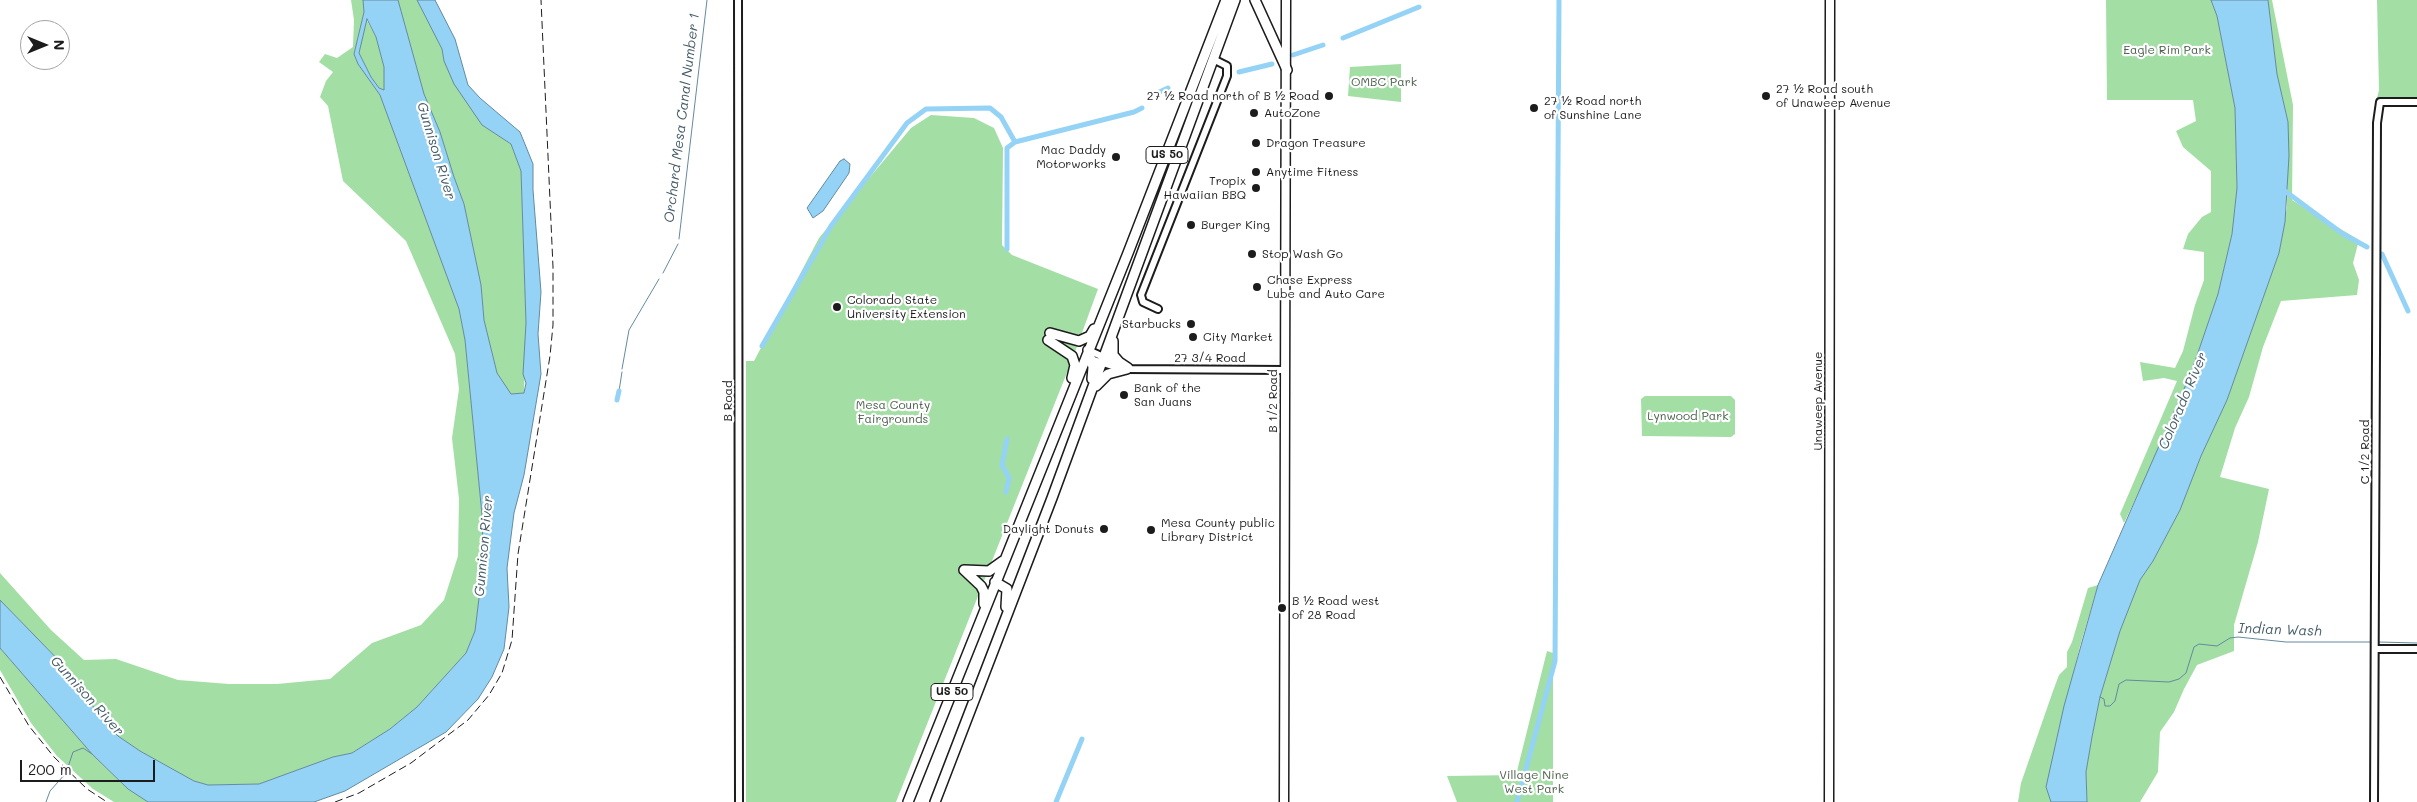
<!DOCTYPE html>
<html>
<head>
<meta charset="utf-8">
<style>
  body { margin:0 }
  #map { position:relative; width:2417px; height:802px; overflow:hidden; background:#fff; font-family:Mali,sans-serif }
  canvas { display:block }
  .north { position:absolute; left:20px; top:20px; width:50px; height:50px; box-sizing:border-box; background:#fff; border:1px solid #a4a4a4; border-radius:50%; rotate:90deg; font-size:14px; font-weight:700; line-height:20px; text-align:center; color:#1c1c1c }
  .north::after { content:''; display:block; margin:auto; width:18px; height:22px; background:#1c1c1c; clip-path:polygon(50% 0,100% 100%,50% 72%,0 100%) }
  .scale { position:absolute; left:20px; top:760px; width:135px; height:22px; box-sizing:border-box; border:2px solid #1c1c1c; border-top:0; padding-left:6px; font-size:15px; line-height:18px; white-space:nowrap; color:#1c1c1c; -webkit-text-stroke:4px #fff; paint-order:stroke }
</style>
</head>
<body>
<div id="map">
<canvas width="2417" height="802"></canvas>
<div class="north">N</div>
<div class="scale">200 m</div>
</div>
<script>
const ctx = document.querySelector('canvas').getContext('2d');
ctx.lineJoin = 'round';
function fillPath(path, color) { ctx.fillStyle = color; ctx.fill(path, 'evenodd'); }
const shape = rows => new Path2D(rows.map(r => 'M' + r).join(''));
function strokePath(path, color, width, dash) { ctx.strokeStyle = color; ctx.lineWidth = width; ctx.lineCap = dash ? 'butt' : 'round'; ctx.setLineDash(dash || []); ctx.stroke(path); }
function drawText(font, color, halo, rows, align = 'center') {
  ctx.font = font + ' Mali,sans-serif'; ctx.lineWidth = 4.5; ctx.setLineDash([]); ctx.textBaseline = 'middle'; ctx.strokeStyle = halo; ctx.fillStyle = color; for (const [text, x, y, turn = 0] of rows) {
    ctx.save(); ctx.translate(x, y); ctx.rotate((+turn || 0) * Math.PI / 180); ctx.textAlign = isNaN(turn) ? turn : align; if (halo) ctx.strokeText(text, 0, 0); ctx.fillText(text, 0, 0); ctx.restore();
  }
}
const green = shape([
  [351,0,363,0,364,12,354,54,358,64,380,95,459,309,465,340,483,525,479,598,475,631,466,653,417,707,390,729,352,753,333,757,259,784,208,785,194,781,140,751,118,736,103,721,70,672,0,600,0,573,51,630,84,660,116,659,178,680,229,684,277,684,330,679,372,643,421,625,444,600,458,556,459,499,452,438,459,389,455,354,406,241,343,181,328,106,320,97,326,81,333,72,319,62,325,54,337,58,353,47,354,20],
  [398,0,417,0,442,49,444,61,482,125,511,144,521,171,526,323,524,393,510,394,497,373,484,320,481,285,464,204,454,177,440,132,424,94],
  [2106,0,2211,0,2217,16,2235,108,2237,188,2232,234,2218,294,2191,373,2164,439,2124,523,2120,514,2177,381,2164,378,2143,381,2140,362,2175,368,2183,351,2195,305,2204,280,2204,252,2183,249,2188,234,2202,217,2211,212,2211,171,2183,147,2176,131,2196,121,2193,100,2107,100],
  [2268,0,2272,0,2293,105,2292,200,2359,240,2353,263,2359,280,2357,295,2281,301,2263,347,2249,397,2235,428,2220,477,2269,489,2258,542,2234,625,2234,651,2197,665,2184,689,2174,712,2160,732,2158,772,2140,802,2087,802,2086,772,2092,737,2100,697,2120,631,2140,580,2153,561,2180,510,2201,456,2227,400,2279,253,2287,207,2288,122,2277,74],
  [2377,0,2417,0,2417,98,2377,98,2379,90],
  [366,19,376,37,384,67,384,91,379,88,371,77,359,53],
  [1401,64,1401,102,1348,96,1350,67],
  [931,115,974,118,994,128,1003,148,1002,245,1012,255,1098,289,1072,360,896,802,746,802,746,361,754,361,819,238,911,128],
  [1645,396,1731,396,1735,400,1735,434,1731,437,1642,436,1641,399],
  [2098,585,2080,646,2046,787,2051,802,2018,802,2021,783,2053,691,2059,675,2067,667,2067,652,2072,642,2088,588],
  [0,648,92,754,128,789,148,802,114,802,93,789,57,756,31,723,0,670],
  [1547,651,1553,653,1553,802,1457,802,1447,776,1516,775]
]);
const water = shape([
  [363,0,398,0,424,94,440,132,454,177,464,204,481,285,484,320,497,373,511,394,524,393,526,383,523,374,526,323,521,171,511,144,482,125,454,84,444,61,442,49,417,0,435,0,455,39,468,85,480,98,520,132,533,164,533,190,541,292,538,334,541,374,524,475,514,513,507,568,509,607,504,649,492,677,478,699,446,732,345,791,314,802,148,802,128,789,92,754,0,648,0,600,70,672,103,721,118,736,140,751,194,781,208,785,259,784,333,757,352,753,390,729,417,707,466,653,475,631,479,598,483,525,465,340,459,309,380,95,358,64,354,54,364,12,363,0],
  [367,19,376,37,384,67,384,90,379,88,371,77,359,53,367,19],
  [2211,0,2268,0,2277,74,2288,122,2289,156,2285,222,2279,253,2227,400,2201,456,2180,510,2153,561,2140,580,2120,631,2100,697,2092,737,2086,772,2087,802,2051,802,2046,787,2064,706,2098,585,2191,373,2218,294,2232,234,2237,188,2235,108,2217,16,2211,0],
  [844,159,850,164,849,173,823,211,813,218,807,208,840,161,844,159]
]);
const stream = shape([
  [679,239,707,0],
  [663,273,678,244],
  [622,369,629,330,659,279],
  [619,391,622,372],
  [2378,642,2417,643],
  [2100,697,2104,699,2105,706,2110,706,2115,701,2119,684,2126,680,2169,682,2179,679,2186,673,2194,647,2199,644,2217,646,2230,638,2238,637,2286,642,2372,642],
  [46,802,50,791,66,773,73,752,83,748,92,754]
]);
const canal = shape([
  [1343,38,1419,7],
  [1293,55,1323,45],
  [1239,72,1272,64],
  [1153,95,1168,88],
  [2285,191,2343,234,2367,247],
  [1007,249,1007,148,1015,142,1134,112,1142,108],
  [2382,254,2408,311],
  [762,346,831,226,907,123,926,109,990,108,1001,117,1015,142],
  [617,400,619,391],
  [1006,492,1009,478,1002,465,1007,439],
  [1056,802,1082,739],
  [1517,802,1555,661,1559,0]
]);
const minor = shape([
  [738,0,739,802],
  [1158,309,1143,302,1141,295,1227,76,1227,66,1213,59],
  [1088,350,1119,364],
  [1088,358,1118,368,1127,369,1285,370],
  [2375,649,2417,649],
  [2374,802,2377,123,2380,102,2417,102]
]);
const major = shape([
  [1284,802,1286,0],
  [1829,802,1830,0]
]);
const highway = shape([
  [1255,0,1287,70],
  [1050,333,1079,341,1090,336,1094,329],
  [1048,340,1072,356,1075,365,1072,378],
  [1113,341,1113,355,1119,362,1128,368],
  [1088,350,1093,367,1092,379],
  [1096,386,1108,374,1127,369],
  [964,570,981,586,984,592,984,604],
  [964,570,989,571,1003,561],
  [995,582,1007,589,1006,607],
  [908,802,1128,253,1226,0],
  [935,802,1052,498,1235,0]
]);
const rail = shape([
  [0,677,29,726,54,757,87,789,107,802],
  [335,802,359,793,411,763,468,720,489,695,502,673,512,640,518,554,550,356,553,325,553,267,541,0]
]);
const markers = [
  [1329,96,5,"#1c1c1c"],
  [1766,96,5,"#1c1c1c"],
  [1534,108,5,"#1c1c1c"],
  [1254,113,5,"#1c1c1c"],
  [1256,143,5,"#1c1c1c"],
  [1116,157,5,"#1c1c1c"],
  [1256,172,5,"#1c1c1c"],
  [1256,188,5,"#1c1c1c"],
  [1191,225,5,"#1c1c1c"],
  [1252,254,5,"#1c1c1c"],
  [1257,287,5,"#1c1c1c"],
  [837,307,5,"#1c1c1c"],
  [1191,324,5,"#1c1c1c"],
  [1193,337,5,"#1c1c1c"],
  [1124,395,5,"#1c1c1c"],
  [1104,529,5,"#1c1c1c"],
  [1151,530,5,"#1c1c1c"],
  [1282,608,5,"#1c1c1c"]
];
const shields = [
  [1167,155,42],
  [952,692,42]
];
const shieldNames = [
  ["US 50",1167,155],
  ["US 50",952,692]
];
const parkNames = [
  ["Eagle Rim Park",2167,50],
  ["OMBC Park",1384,82],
  ["Mesa County",893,405],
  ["Fairgrounds",893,419],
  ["Lynwood Park",1688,416],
  ["Village Nine",1534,775],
  ["West Park",1534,789]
];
const poiNames = [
  ["27 ½ Road south",1776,89],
  ["of Unaweep Avenue",1776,103],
  ["27 ½ Road north of B ½ Road",1319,96,"right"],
  ["27 ½ Road north",1544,101],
  ["of Sunshine Lane",1544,115],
  ["AutoZone",1264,113],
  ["Dragon Treasure",1266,143],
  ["Mac Daddy",1106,150,"right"],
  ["Motorworks",1106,164,"right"],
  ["Anytime Fitness",1266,172],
  ["Tropix",1246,181,"right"],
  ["Hawaiian BBQ",1246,195,"right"],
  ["Burger King",1201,225],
  ["Stop Wash Go",1262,254],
  ["Chase Express",1267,280],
  ["Lube and Auto Care",1267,294],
  ["Colorado State",847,300],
  ["University Extension",847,314],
  ["Starbucks",1181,324,"right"],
  ["City Market",1203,337],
  ["Bank of the",1134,388],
  ["San Juans",1134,402],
  ["Mesa County public",1161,523],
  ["Library District",1161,537],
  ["Daylight Donuts",1094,529,"right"],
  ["B ½ Road west",1292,601],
  ["of 28 Road",1292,615]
];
const streetNames = [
  ["27 3/4 Road",1210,358],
  ["B Road",728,401,-90],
  ["B 1/2 Road",1273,401,-90],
  ["Unaweep Avenue",1818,401,-90],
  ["C 1/2 Road",2365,452,-90]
];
const waterNames = [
  ["Orchard Mesa Canal Number 1",682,118,-83],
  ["Gunnison River",436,151,73],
  ["Colorado River",2183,401,-67],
  ["Gunnison River",484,546,-85],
  ["Indian Wash",2280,630,2],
  ["Gunnison River",87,696,48]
];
fillPath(green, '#a3dea4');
fillPath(water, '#94d3f5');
strokePath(water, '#648a9e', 1);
strokePath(stream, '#648a9e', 1);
strokePath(canal, '#94d3f5', 5);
strokePath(minor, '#1c1c1c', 10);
strokePath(major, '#1c1c1c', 11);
strokePath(highway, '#1c1c1c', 12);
strokePath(minor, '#fff', 6);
strokePath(major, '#fff', 8);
strokePath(highway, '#fff', 9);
strokePath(rail, '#1c1c1c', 1, [8, 4]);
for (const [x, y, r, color] of markers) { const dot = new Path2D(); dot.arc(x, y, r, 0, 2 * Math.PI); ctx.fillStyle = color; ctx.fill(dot); strokePath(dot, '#fff', 2); }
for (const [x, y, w] of shields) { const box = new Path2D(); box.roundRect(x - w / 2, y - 8.5, w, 17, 4); ctx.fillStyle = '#fff'; ctx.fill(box); strokePath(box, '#1c1c1c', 1); }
drawText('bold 11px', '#1c1c1c', null, shieldNames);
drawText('12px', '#4b604c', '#fff', parkNames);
drawText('12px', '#1c1c1c', '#fff', poiNames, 'left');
drawText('12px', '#1c1c1c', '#fff', streetNames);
drawText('italic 14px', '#465c68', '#fff', waterNames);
</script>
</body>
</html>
